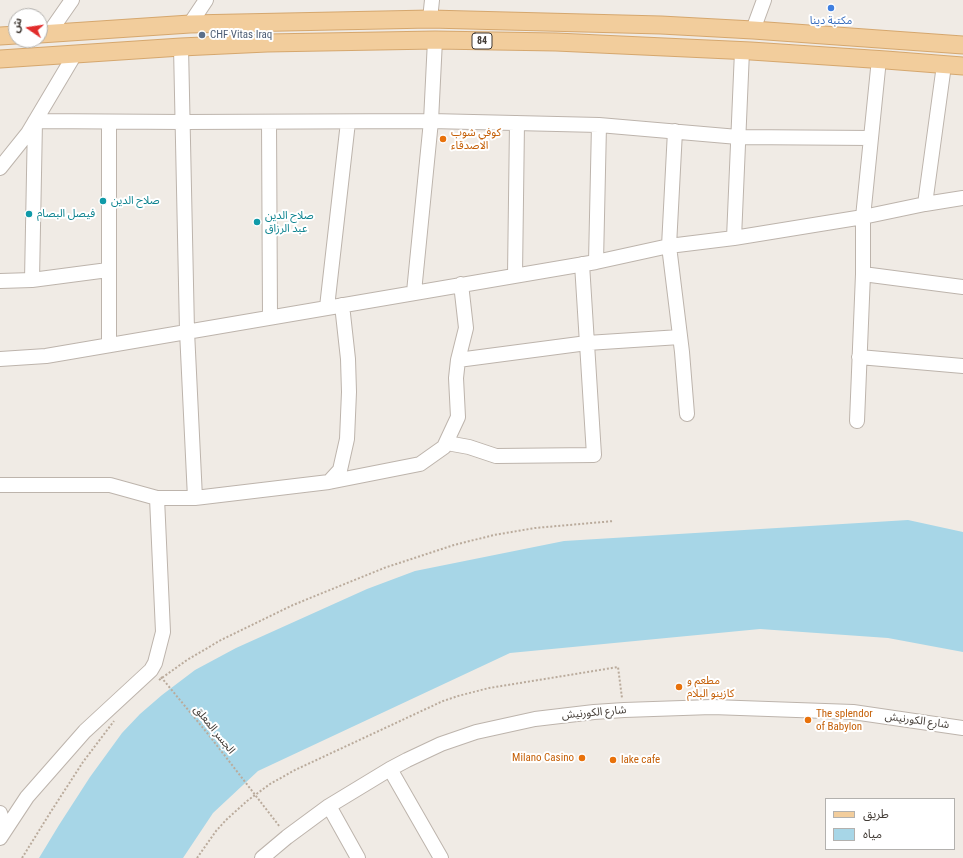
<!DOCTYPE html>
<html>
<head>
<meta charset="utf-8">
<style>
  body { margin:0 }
  #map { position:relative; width:963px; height:858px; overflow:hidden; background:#f0ebe5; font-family:"Roboto Condensed","Noto Sans Arabic",sans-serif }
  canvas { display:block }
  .legend { position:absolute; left:825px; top:798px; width:130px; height:52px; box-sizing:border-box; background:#fff; border:1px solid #b3b1ae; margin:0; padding:5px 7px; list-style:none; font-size:12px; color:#423b35 }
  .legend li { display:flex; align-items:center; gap:8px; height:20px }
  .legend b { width:20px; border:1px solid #b3b1ae }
  .north { position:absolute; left:8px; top:8px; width:40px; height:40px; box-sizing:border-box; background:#fff; border:1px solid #b3b1ae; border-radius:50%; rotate:283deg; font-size:11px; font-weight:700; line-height:16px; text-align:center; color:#423b35 }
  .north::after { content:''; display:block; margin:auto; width:14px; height:18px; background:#e12c2b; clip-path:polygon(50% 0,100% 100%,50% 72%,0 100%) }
</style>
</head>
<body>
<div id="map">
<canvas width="963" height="858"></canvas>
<ul class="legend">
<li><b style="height:5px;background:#f2cd9c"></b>طريق</li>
<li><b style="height:11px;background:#a7d6e7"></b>مياه</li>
</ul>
<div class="north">ش</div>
</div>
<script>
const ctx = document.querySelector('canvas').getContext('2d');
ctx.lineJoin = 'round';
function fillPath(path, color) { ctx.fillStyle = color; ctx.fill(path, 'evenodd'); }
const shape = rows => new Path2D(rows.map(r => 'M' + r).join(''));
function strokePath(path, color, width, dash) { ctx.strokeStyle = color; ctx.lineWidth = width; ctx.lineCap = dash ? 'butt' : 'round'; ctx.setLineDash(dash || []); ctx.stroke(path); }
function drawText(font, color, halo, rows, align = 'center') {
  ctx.font = font + ' "Roboto Condensed","Noto Sans Arabic",sans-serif'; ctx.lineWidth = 4; ctx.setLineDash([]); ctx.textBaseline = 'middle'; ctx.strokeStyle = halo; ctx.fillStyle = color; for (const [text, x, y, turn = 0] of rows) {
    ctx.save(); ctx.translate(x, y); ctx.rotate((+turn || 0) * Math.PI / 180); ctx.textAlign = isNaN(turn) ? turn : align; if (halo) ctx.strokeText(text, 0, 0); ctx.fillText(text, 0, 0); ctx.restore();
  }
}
const water = shape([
  [908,520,963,532,963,652,888,638,760,629,510,653,258,771,213,813,183,858,39,858,59,825,90,777,122,733,140,714,162,695,195,670,236,648,367,589,415,571,564,541]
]);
const path = shape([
  [161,677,208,734,280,827],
  [159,680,187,660,221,640,293,605,384,568,454,545,494,535,535,528,614,521],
  [22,858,50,813,83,762,114,721],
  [197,858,216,831,226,820,247,801,270,784,295,770,443,701,458,696,489,688,557,677,618,667,622,698]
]);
const minor = shape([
  [430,19,432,0],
  [190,24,206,0],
  [753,30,764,0],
  [49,33,72,0],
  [181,47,187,331,195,498],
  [109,122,109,345],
  [269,122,270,317],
  [675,131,669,246,682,352,687,414],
  [0,168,28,133,75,54],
  [925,204,944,65],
  [734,238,742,51],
  [596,262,599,125],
  [863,274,963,287],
  [515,275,517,123],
  [32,280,35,121,183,122,431,121,599,125,738,137,871,138],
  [0,281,32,280,108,270],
  [461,284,466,328,458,360,587,343,680,337],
  [414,292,431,121,435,40],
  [327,307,348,122],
  [859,357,963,366],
  [0,359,46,356,596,262,669,246,734,238,863,217,925,204,963,198],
  [857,421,863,274,863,217,879,59],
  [447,443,469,447,496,456,594,455,582,264],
  [329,482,340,470,347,439,349,392,348,359,342,305],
  [0,485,110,485,157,498,195,498,329,482,420,464,444,447,458,417,456,378,458,360],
  [390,769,441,858],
  [329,806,358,858],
  [0,813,5,830],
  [0,838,27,797,85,731,151,670,155,663,163,632,157,498],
  [262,858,287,837,329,806,390,769,407,760,441,744,476,732,535,719,594,712,624,710,712,707,853,712,963,728]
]);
const major = shape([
  [40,34,190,24,430,19,661,25,753,30,963,45],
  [0,36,16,35],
  [0,59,181,47,267,43,435,40,556,42,751,51,886,60,963,66]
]);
const markers = [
  [831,8,4,"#3f7fe0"],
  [202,35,4,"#5c6f8a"],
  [443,139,4,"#e8710a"],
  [103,201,4,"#0f9aa8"],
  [29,214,4,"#0f9aa8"],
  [257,222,4,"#0f9aa8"],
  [679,687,4,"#e8710a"],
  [808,720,4,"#e8710a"],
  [582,758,4,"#e8710a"],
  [613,760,4,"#e8710a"]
];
const shields = [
  [482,41,20]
];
const shieldNames = [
  ["84",482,41]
];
const shopNames = [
  ["مكتبة دينا",831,21]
];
const serviceNames = [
  ["CHF Vitas Iraq",210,35]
];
const foodNames = [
  ["كوفي شوب",451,133],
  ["الاصدقاء",451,146],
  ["مطعم و",687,681],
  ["كازينو البلام",687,694],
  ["The splendor",816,714],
  ["of Babylon",816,727],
  ["Milano Casino",574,758,"right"],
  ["lake cafe",621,760]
];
const cultureNames = [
  ["صلاح الدين",111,201],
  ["فيصل البصام",37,214],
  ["صلاح الدين",265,216],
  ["عبد الرزاق",265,229]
];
const streetNames = [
  ["شارع الكورنيش",594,713,-5],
  ["شارع الكورنيش",917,721,8],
  ["الجسر المعلق",214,730,51]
];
fillPath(water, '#a7d6e7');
strokePath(minor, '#bdb4ac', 16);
strokePath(major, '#d5a76e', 19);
strokePath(path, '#baab9c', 2, [2, 2]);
strokePath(minor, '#fff', 14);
strokePath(major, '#f2cd9c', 17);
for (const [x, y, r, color] of markers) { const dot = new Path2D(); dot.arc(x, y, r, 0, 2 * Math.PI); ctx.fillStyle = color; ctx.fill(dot); strokePath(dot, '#fff', 1.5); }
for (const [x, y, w] of shields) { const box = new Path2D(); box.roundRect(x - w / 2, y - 8, w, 16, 3); ctx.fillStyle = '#fff'; ctx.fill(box); strokePath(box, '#423b35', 1); }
drawText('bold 10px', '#423b35', null, shieldNames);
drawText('11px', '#366cbe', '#fff', shopNames);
drawText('11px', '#4e5e75', '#fff', serviceNames, 'left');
drawText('11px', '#c56008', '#fff', foodNames, 'left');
drawText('11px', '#0d838f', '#fff', cultureNames, 'left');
drawText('11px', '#423b35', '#fff', streetNames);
</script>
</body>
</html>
